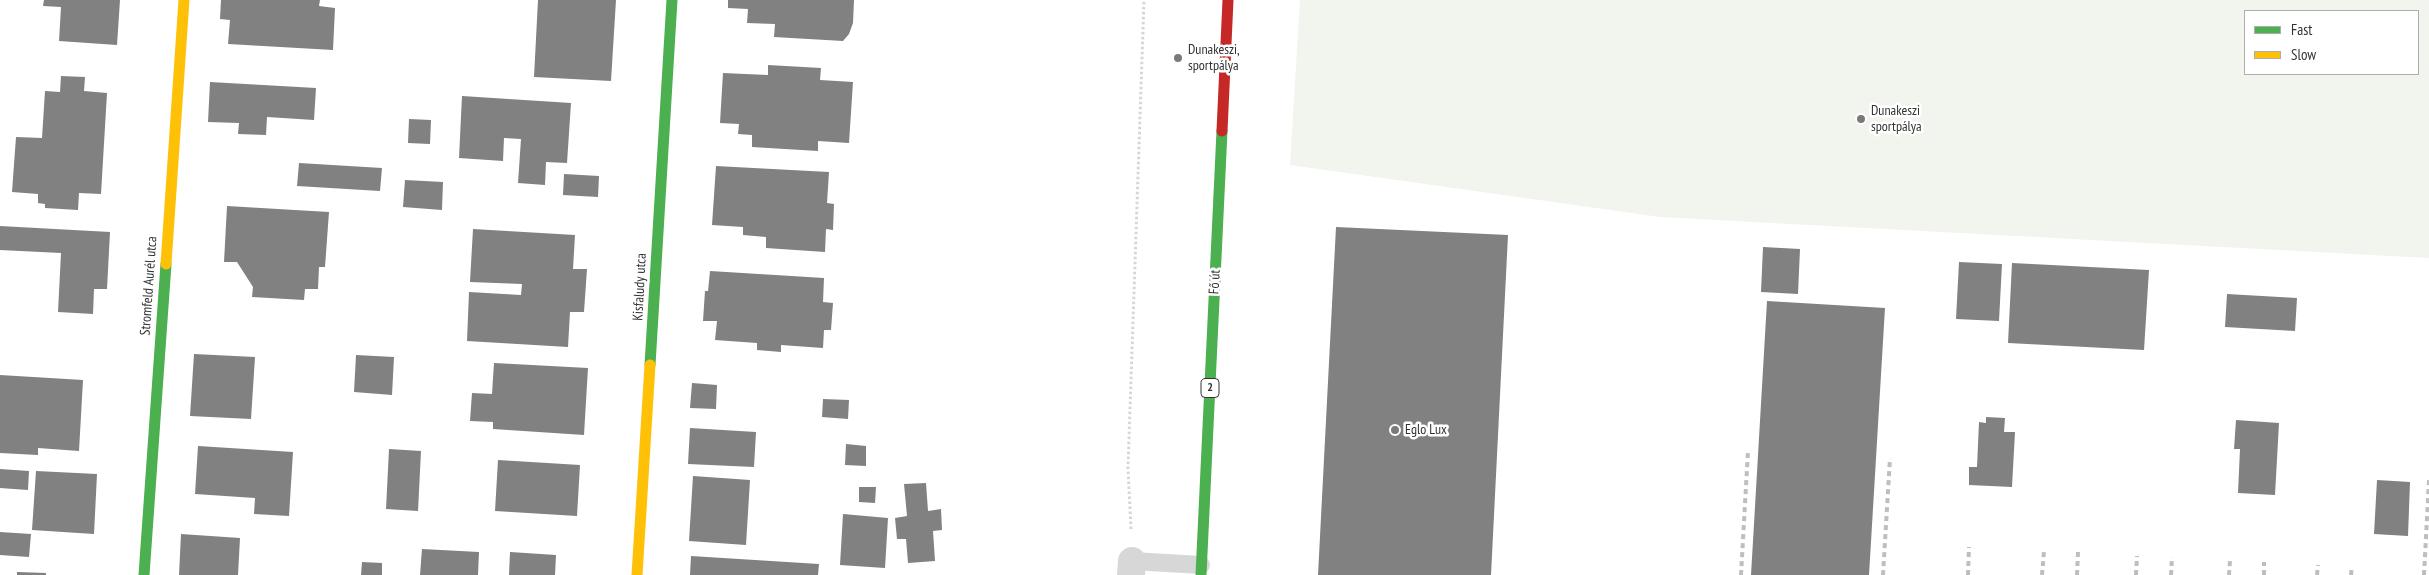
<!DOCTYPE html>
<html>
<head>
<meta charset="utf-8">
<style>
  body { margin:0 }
  #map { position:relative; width:2429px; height:575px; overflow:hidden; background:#fff; font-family:"PT Sans Narrow",sans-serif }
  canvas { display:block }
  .legend { position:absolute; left:2244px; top:10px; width:175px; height:65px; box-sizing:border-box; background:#fff; border:1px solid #adadad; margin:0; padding:6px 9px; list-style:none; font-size:15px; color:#333 }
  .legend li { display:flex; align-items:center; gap:10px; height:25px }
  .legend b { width:25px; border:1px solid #adadad }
</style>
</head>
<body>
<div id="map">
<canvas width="2429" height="575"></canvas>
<ul class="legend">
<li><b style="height:6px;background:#4caf50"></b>Fast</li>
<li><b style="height:6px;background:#ffc107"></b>Slow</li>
</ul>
</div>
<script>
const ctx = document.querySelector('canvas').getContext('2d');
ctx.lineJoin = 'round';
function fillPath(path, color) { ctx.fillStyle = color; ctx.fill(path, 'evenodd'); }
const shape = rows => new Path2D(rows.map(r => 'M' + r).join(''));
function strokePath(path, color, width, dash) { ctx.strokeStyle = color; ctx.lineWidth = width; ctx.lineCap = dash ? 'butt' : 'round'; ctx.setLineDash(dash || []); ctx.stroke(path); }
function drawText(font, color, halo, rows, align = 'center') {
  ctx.font = font + ' "PT Sans Narrow",sans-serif'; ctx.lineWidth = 5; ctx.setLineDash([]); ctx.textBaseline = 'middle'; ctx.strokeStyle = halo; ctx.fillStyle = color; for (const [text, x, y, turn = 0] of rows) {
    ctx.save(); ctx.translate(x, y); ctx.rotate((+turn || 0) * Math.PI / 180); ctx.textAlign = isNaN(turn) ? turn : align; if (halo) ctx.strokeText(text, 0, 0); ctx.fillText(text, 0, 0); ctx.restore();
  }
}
const green = shape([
  [1300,0,2429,0,2429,258,1660,217,1290,165],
  [2245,11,2418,11,2418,74,2245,74]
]);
const building = shape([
  [44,0,120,0,117,45,59,41,61,7,43,6],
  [221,0,320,0,319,6,335,8,333,50,228,44,230,20,220,19],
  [538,0,616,0,611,81,534,77],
  [728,0,854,0,853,23,849,34,843,41,774,37,775,24,747,23,748,9,728,8],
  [768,65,821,68,820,80,853,82,849,143,818,141,818,151,752,147,752,135,738,134,739,124,720,123,723,73,768,75],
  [61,76,85,77,84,91,107,93,101,194,79,193,78,210,45,208,45,204,38,203,38,194,12,192,16,137,42,138,45,91,60,92],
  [210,82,316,88,314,120,267,117,266,135,238,134,239,123,208,122],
  [462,96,571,103,567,163,546,162,545,185,518,183,521,139,504,138,503,161,459,158],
  [409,119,431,120,430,144,408,143],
  [299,163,382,168,380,191,297,186],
  [716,166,829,172,827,203,834,204,833,230,826,229,825,252,766,248,766,237,743,235,743,227,712,225],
  [564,174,599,176,598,197,563,195],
  [405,180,443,182,442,210,403,207],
  [227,206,329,212,325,267,319,267,318,289,305,289,304,300,252,297,253,287,237,262,224,262],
  [0,226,110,232,107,289,94,289,93,314,58,312,61,253,0,250],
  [1336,227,1508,235,1491,575,1318,575],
  [473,229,575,235,573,269,587,269,584,312,570,312,568,347,467,341,469,292,521,295,522,284,470,282],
  [1763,247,1800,249,1798,294,1761,292],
  [1959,262,2002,264,1999,321,1956,319],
  [2012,263,2149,270,2144,350,2008,343],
  [710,271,824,278,823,302,833,303,831,330,824,330,823,348,781,345,781,352,757,350,757,343,715,340,717,321,703,321,705,291,708,291],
  [2227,294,2297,298,2295,331,2225,327],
  [1767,301,1885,308,1869,575,1751,575],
  [194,354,255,357,251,419,190,416],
  [356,355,394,357,392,395,354,392],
  [494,363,588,368,584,435,493,429,493,422,470,421,472,393,492,394],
  [0,375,83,380,79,451,38,448,38,455,0,453],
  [692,383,717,385,716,409,690,408],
  [823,399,849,400,848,419,822,417],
  [1986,417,2005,418,2004,432,2015,432,2012,487,1969,485,1969,467,1977,467,1979,422,1986,423],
  [2236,420,2279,423,2275,495,2238,493,2240,449,2234,449],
  [690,428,756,432,754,467,688,464],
  [846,444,866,446,866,466,845,465],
  [198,446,293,452,289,516,254,514,255,498,195,494],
  [389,449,421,451,418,511,386,509],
  [498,460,580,465,577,516,495,511],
  [0,469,29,471,28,490,0,488],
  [36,471,97,474,94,534,32,530],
  [693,476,750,480,746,545,689,541],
  [2377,480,2410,482,2408,536,2374,534],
  [926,483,928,511,941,509,942,530,933,531,935,561,908,563,906,539,897,539,895,518,907,516,904,484],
  [859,487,876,487,875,503,859,502],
  [843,514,888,518,885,568,840,565],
  [0,532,31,534,29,557,0,555],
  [181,534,240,538,238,575,179,575],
  [422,549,479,552,478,575,420,575],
  [510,552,556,555,555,575,509,575],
  [691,556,819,564,818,575,690,575],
  [362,562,382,563,382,575,361,575],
  [17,572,46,573,46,575,17,575]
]);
const path = shape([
  [1131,529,1128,468,1144,0]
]);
const lane = shape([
  [1132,561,1201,565]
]);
const street = shape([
  [1131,575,1132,561]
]);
const fast = shape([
  [650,365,672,0],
  [144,575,166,264],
  [1201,575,1222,131]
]);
const slow = shape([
  [166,264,184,0],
  [637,575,650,365]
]);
const jam = shape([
  [1222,131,1228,0]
]);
const rail = shape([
  [1741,575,1748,451],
  [1883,575,1890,458],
  [1968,575,1969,547],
  [2042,575,2044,551],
  [2077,575,2078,552],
  [2136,575,2137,556],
  [2171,575,2172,557],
  [2229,575,2230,560],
  [2264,575,2264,562],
  [2317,575,2318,565],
  [2351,575,2352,566],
  [2424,575,2429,480]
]);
const markers = [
  [1178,58,5,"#7a7a7a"],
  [1861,119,5,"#7a7a7a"],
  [1395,430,5,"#7a7a7a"]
];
const shields = [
  [1210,388,18]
];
const shieldNames = [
  ["2",1210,388]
];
const poiNames = [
  ["Dunakeszi,",1188,50],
  ["sportpálya",1188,66],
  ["Dunakeszi",1871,111],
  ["sportpálya",1871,127],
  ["Eglo Lux",1405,430]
];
const streetNames = [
  ["Fő út",1215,282,-87],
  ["Stromfeld Aurél utca",149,286,-86],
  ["Kisfaludy utca",640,287,-87]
];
fillPath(green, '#f1f5ed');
fillPath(building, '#818181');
strokePath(path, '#d6d6d6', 3, [2.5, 2.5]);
strokePath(lane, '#d7d7d7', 18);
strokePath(street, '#d7d7d7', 28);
strokePath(fast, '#4caf50', 11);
strokePath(slow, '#ffc107', 11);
strokePath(jam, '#c62828', 11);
strokePath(rail, '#bebebe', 4, [5, 4]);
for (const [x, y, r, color] of markers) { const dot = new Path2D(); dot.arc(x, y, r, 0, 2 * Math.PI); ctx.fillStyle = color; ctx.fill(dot); strokePath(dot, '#fff', 2); }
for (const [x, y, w] of shields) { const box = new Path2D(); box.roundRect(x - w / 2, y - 9.5, w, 19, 4); ctx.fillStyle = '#fff'; ctx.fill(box); strokePath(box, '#333', 1); }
drawText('bold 12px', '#333', null, shieldNames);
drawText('14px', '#333', '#fff', poiNames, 'left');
drawText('14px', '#333', '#fff', streetNames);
</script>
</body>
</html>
